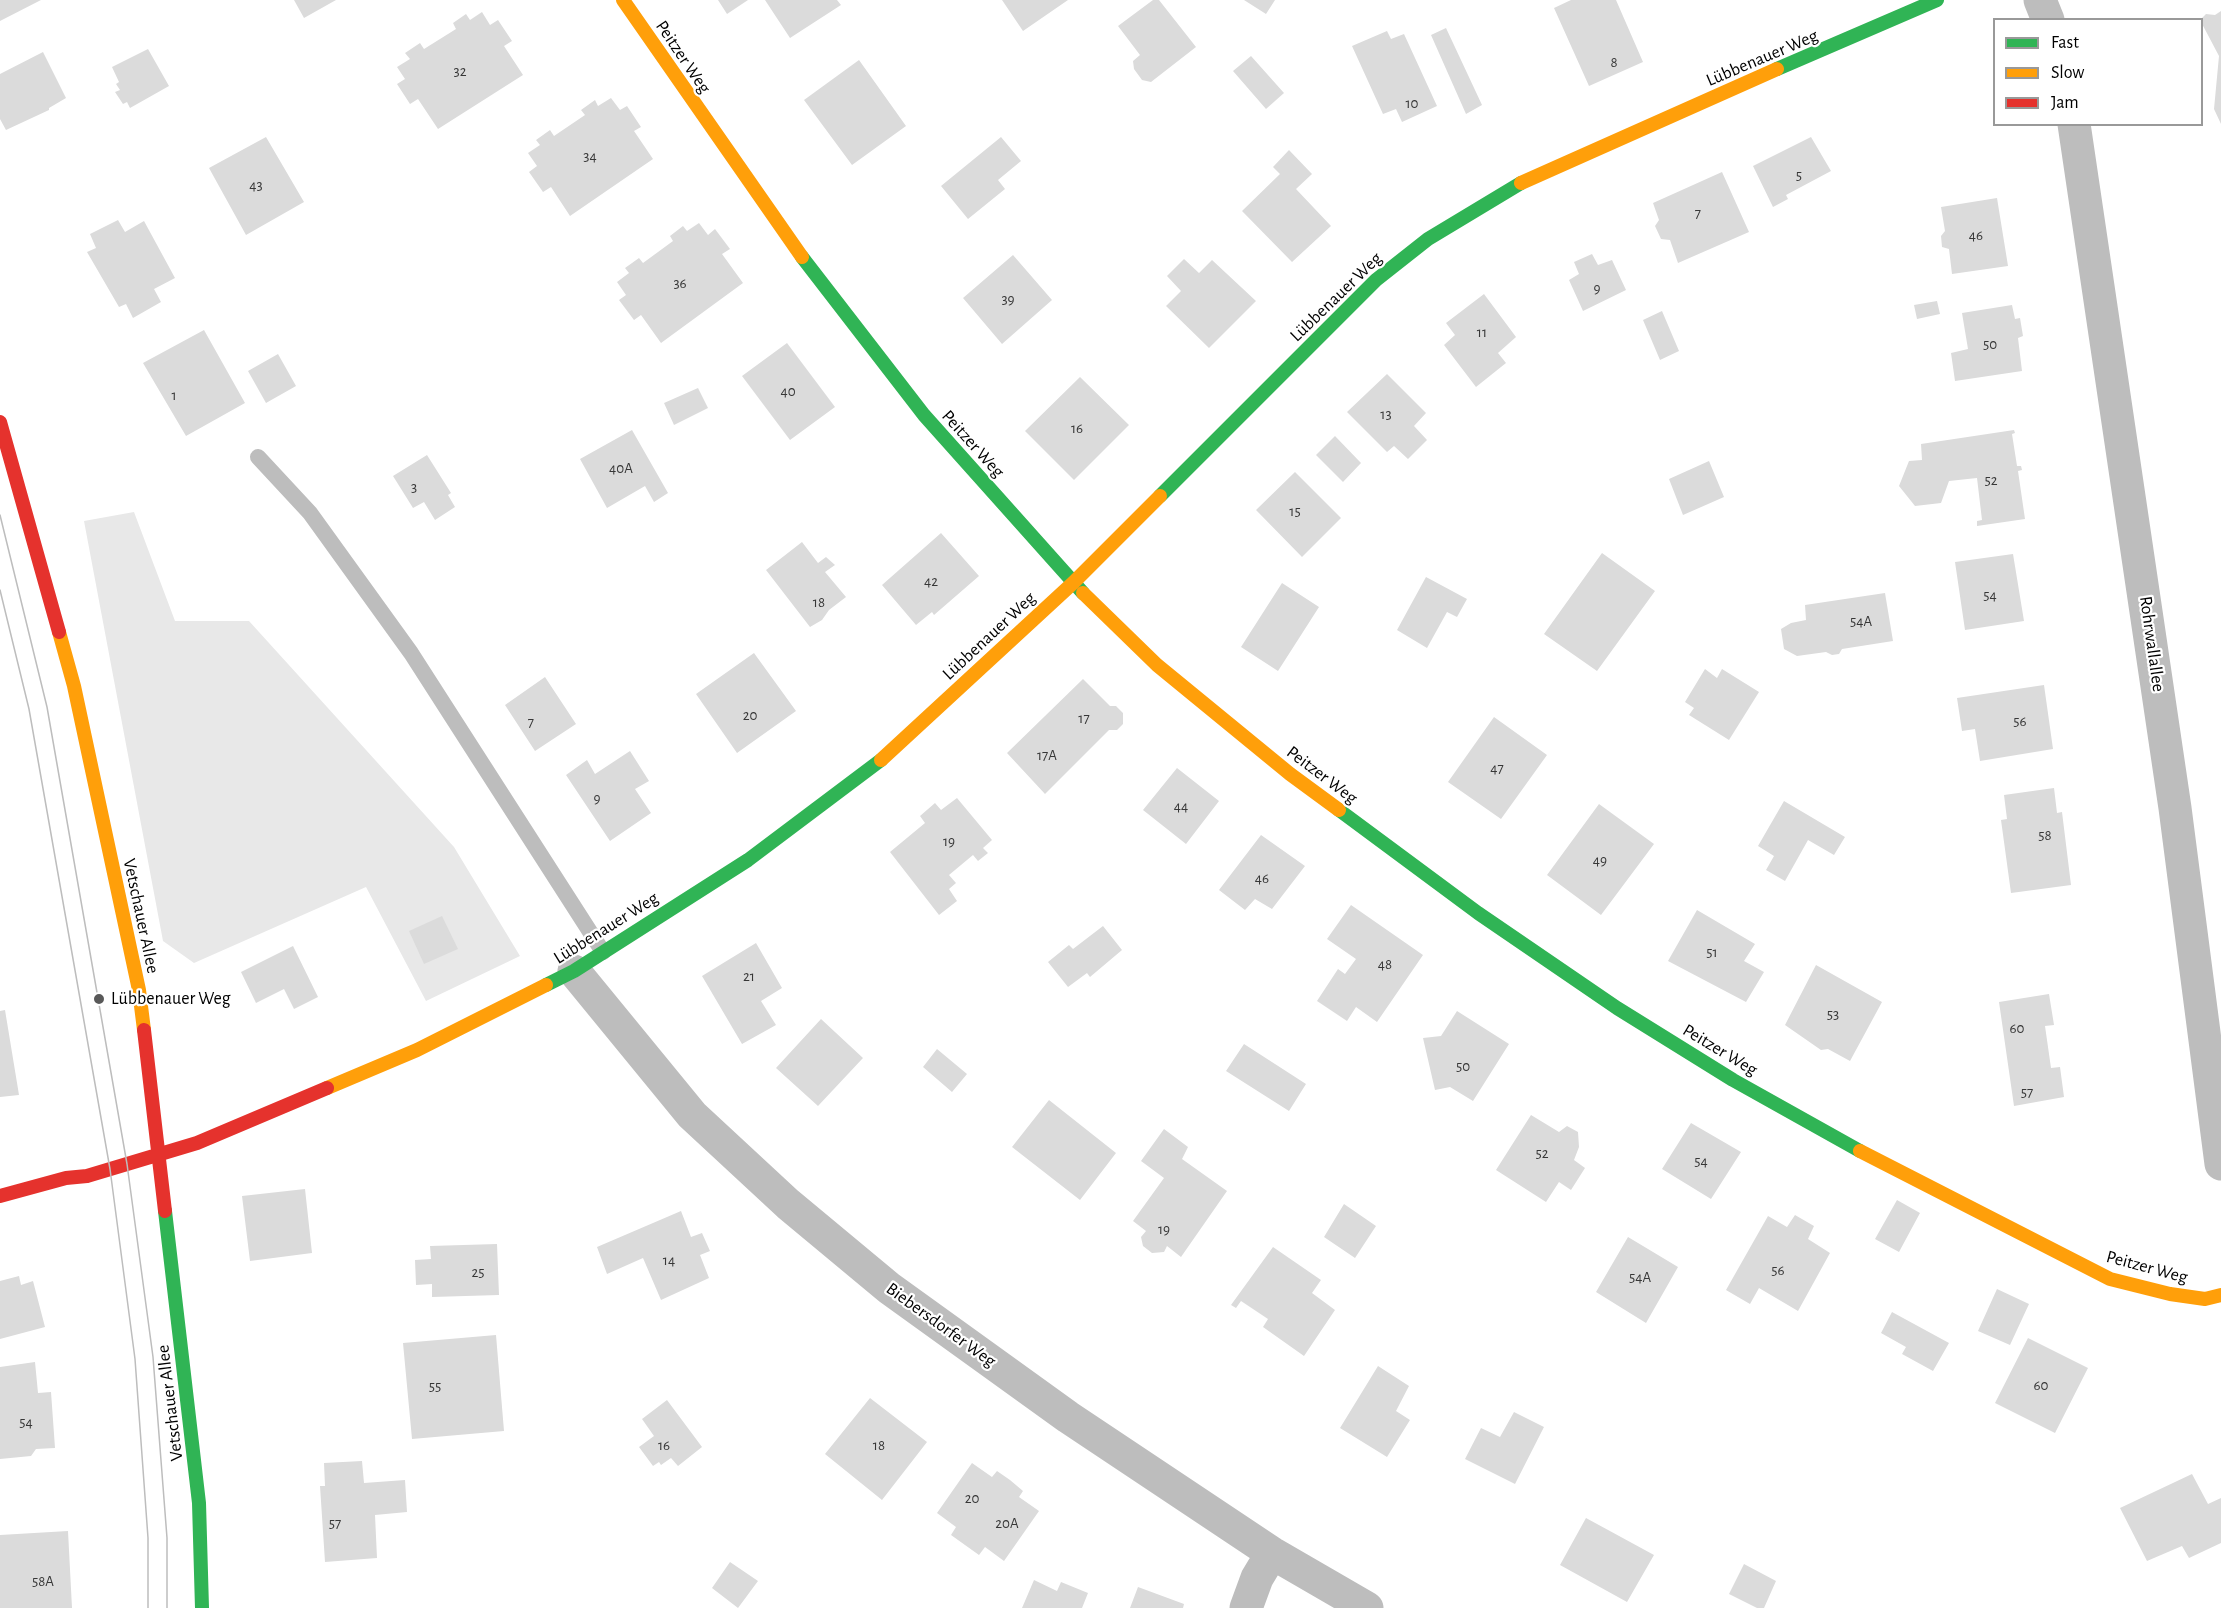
<!DOCTYPE html>
<html>
<head>
<meta charset="utf-8">
<style>
  body { margin:0 }
  #map { position:relative; width:2221px; height:1608px; overflow:hidden; background:#fff; font-family:"Alegreya Sans",sans-serif }
  canvas { display:block }
  .legend { position:absolute; left:1993px; top:18px; width:210px; height:108px; box-sizing:border-box; background:#fff; border:2px solid #999; margin:0; padding:8px 10px; list-style:none; font-size:18px; color:#000 }
  .legend li { display:flex; align-items:center; gap:12px; height:30px }
  .legend b { width:30px; border:2px solid #999 }
</style>
</head>
<body>
<div id="map">
<canvas width="2221" height="1608"></canvas>
<ul class="legend">
<li><b style="height:8px;background:#30b455"></b>Fast</li>
<li><b style="height:8px;background:#ff9f0a"></b>Slow</li>
<li><b style="height:8px;background:#e5322d"></b>Jam</li>
</ul>
</div>
<script>
const ctx = document.querySelector('canvas').getContext('2d');
ctx.lineJoin = 'round';
function fillPath(path, color) { ctx.fillStyle = color; ctx.fill(path, 'evenodd'); }
const shape = rows => new Path2D(rows.map(r => 'M' + r).join(''));
function strokePath(path, color, width, dash) { ctx.strokeStyle = color; ctx.lineWidth = width; ctx.lineCap = dash ? 'butt' : 'round'; ctx.setLineDash(dash || []); ctx.stroke(path); }
function drawText(font, color, halo, rows, align = 'center') {
  ctx.font = font + ' "Alegreya Sans",sans-serif'; ctx.lineWidth = 4.5; ctx.setLineDash([]); ctx.textBaseline = 'middle'; ctx.strokeStyle = halo; ctx.fillStyle = color; for (const [text, x, y, turn = 0] of rows) {
    ctx.save(); ctx.translate(x, y); ctx.rotate((+turn || 0) * Math.PI / 180); ctx.textAlign = isNaN(turn) ? turn : align; if (halo) ctx.strokeText(text, 0, 0); ctx.fillText(text, 0, 0); ctx.restore();
  }
}
const green = shape([
  [134,512,175,621,249,621,454,847,520,956,426,1001,366,887,194,963,163,941,84,521]
]);
const building = shape([
  [0,0,41,0,0,21],
  [294,0,336,0,304,18],
  [718,0,748,0,727,14],
  [765,0,837,0,841,5,790,38],
  [1002,0,1068,0,1023,31],
  [1153,0,1159,0,1196,47,1151,82,1142,80,1134,69,1133,61,1140,55,1118,26],
  [1244,0,1275,0,1266,14],
  [1571,0,1616,0,1643,62,1589,86,1554,8],
  [2221,11,2221,124,2214,109,2219,56,2200,20,2206,14,2215,15],
  [482,12,490,25,498,20,512,41,504,46,523,75,438,129,418,99,410,104,397,84,405,79,397,67,410,59,405,53,420,43,424,49,456,29,453,23,466,14,470,20],
  [1446,28,1482,105,1466,114,1431,35],
  [1387,31,1391,39,1404,34,1437,106,1402,122,1396,109,1383,114,1352,46],
  [148,49,169,86,130,108,127,102,123,104,115,92,120,90,116,84,119,82,112,67],
  [43,52,66,98,49,108,49,110,6,130,0,119,0,74],
  [1251,56,1284,93,1266,109,1233,71],
  [859,60,906,126,852,165,804,100],
  [611,98,620,110,627,106,641,127,634,131,653,159,570,216,551,187,543,192,529,172,537,166,528,153,540,145,536,140,550,130,554,136,585,115,581,110,595,100,598,106],
  [266,137,304,202,246,235,209,168],
  [1001,137,1021,161,998,180,1005,189,968,219,941,186],
  [1811,137,1831,171,1786,195,1788,199,1773,207,1753,166],
  [1289,150,1312,174,1296,189,1331,226,1292,262,1242,211,1280,174,1273,167],
  [1722,172,1749,232,1678,263,1670,240,1661,239,1655,226,1659,220,1653,203],
  [1997,198,2008,266,1952,274,1949,249,1942,247,1941,236,1945,231,1941,207],
  [118,220,125,232,144,221,175,278,154,289,161,302,133,318,126,304,119,307,87,252,96,248,90,234],
  [699,223,708,235,715,229,730,249,722,254,743,283,661,343,641,315,634,320,619,300,626,295,617,282,629,273,625,268,639,258,643,263,673,241,670,236,683,226,687,231],
  [1592,254,1598,265,1612,260,1626,290,1583,311,1569,280,1579,274,1574,262],
  [1013,255,1052,300,1002,344,963,298],
  [1184,259,1199,273,1212,260,1256,301,1209,348,1166,306,1181,291,1167,276],
  [1484,294,1516,337,1498,353,1506,363,1476,387,1444,345,1455,335,1446,323],
  [1937,301,1940,314,1917,319,1914,305],
  [2012,305,2015,319,2020,318,2023,336,2018,338,2022,371,1955,381,1951,353,1968,349,1962,313],
  [1662,311,1679,351,1660,360,1643,320],
  [204,330,245,403,186,436,143,363],
  [787,343,835,407,790,440,742,376],
  [278,354,296,386,266,403,248,371],
  [1387,374,1426,413,1414,426,1427,440,1408,459,1394,446,1387,452,1347,412],
  [1080,377,1129,425,1074,480,1025,431],
  [698,388,708,408,674,425,664,403],
  [632,430,668,493,654,502,645,486,607,508,580,459],
  [2014,430,2015,433,2012,434,2017,466,2021,466,2022,470,2018,471,2025,519,1977,526,1977,521,1982,520,1977,478,1949,481,1941,503,1915,506,1899,486,1909,461,1922,460,1921,444],
  [1335,436,1361,463,1343,482,1316,455],
  [427,455,451,493,448,495,455,507,435,520,424,502,413,508,393,476],
  [1709,461,1724,497,1683,515,1669,479],
  [1295,472,1341,518,1302,557,1256,510],
  [941,533,979,576,934,615,932,612,916,625,882,585],
  [802,542,818,563,826,557,835,565,825,572,846,597,829,610,822,620,810,627,766,570],
  [1602,553,1655,591,1597,671,1544,634],
  [2013,554,2024,621,1965,630,1955,562],
  [1426,577,1467,599,1457,617,1447,612,1427,648,1397,630],
  [1282,583,1319,607,1278,671,1241,647],
  [1885,593,1893,641,1842,649,1839,654,1832,655,1826,652,1797,656,1784,649,1781,629,1791,623,1806,620,1805,605],
  [754,653,796,711,737,753,696,694],
  [1705,669,1717,678,1722,669,1759,692,1729,740,1689,715,1694,708,1685,702],
  [545,677,576,724,535,751,505,705],
  [1083,679,1110,706,1116,706,1123,713,1123,724,1117,730,1109,730,1045,794,1007,753],
  [2044,685,2053,749,1980,761,1975,729,1962,731,1957,698],
  [1494,717,1547,755,1501,819,1448,782],
  [630,751,649,781,635,789,651,813,610,841,566,775,587,760,595,774],
  [1177,768,1219,801,1186,844,1143,810],
  [2054,788,2057,813,2062,812,2071,885,2011,893,2001,820,2007,819,2004,795],
  [957,798,992,840,983,848,988,853,978,861,973,855,949,875,956,883,949,889,957,901,939,915,890,852,925,823,920,816,935,803,941,810],
  [1784,801,1845,837,1834,855,1808,840,1785,881,1766,870,1774,856,1758,846],
  [1599,804,1654,844,1601,915,1547,875],
  [1261,835,1305,866,1272,909,1255,899,1245,910,1219,890],
  [1351,905,1423,955,1377,1022,1356,1007,1347,1021,1317,1001,1338,969,1345,974,1356,959,1327,939],
  [1697,910,1755,944,1744,961,1764,972,1746,1002,1668,961],
  [442,916,458,949,424,964,409,931],
  [1103,926,1122,950,1090,977,1087,973,1068,987,1048,962,1069,945,1073,949],
  [756,943,782,988,761,1001,776,1025,742,1044,702,976],
  [293,946,318,997,294,1009,284,989,256,1003,241,972],
  [1816,965,1882,1002,1850,1061,1828,1049,1821,1050,1785,1025],
  [2049,994,2054,1025,2045,1026,2051,1068,2060,1067,2064,1097,2014,1106,1999,1002],
  [5,1010,19,1095,0,1097,0,1011],
  [1457,1011,1509,1044,1473,1101,1450,1087,1435,1090,1423,1038,1441,1036],
  [821,1019,863,1058,818,1106,776,1068],
  [1244,1044,1306,1084,1289,1111,1226,1071],
  [937,1049,967,1074,952,1092,923,1067],
  [1049,1100,1116,1153,1080,1200,1012,1147],
  [1531,1115,1559,1132,1567,1126,1578,1132,1579,1147,1574,1160,1585,1168,1571,1190,1559,1182,1546,1202,1496,1170],
  [1691,1123,1741,1152,1711,1199,1662,1169],
  [1164,1129,1188,1147,1182,1159,1227,1191,1181,1257,1167,1246,1164,1252,1152,1253,1143,1246,1141,1237,1146,1231,1133,1221,1164,1178,1141,1161],
  [305,1189,312,1253,250,1261,242,1196],
  [1897,1200,1920,1213,1899,1252,1875,1239],
  [1344,1204,1376,1226,1355,1258,1324,1237],
  [681,1211,691,1237,702,1233,710,1251,700,1255,709,1278,661,1300,643,1258,607,1274,597,1247],
  [1795,1215,1814,1226,1808,1239,1830,1253,1798,1311,1759,1288,1750,1304,1726,1290,1768,1216,1787,1227],
  [1628,1237,1678,1267,1646,1323,1596,1292],
  [497,1244,499,1295,432,1297,432,1284,416,1285,415,1260,431,1259,430,1246],
  [1273,1247,1321,1280,1312,1293,1335,1310,1304,1356,1263,1327,1268,1319,1241,1301,1236,1308,1231,1305],
  [19,1276,21,1285,33,1281,45,1327,0,1339,0,1281],
  [1997,1289,2029,1304,2010,1345,1978,1331],
  [1892,1312,1949,1343,1933,1371,1902,1354,1906,1347,1881,1333],
  [496,1335,504,1431,412,1439,403,1343],
  [2028,1338,2088,1368,2055,1433,1995,1403],
  [35,1362,38,1393,51,1392,55,1448,36,1449,31,1456,0,1459,0,1367],
  [1378,1366,1409,1386,1396,1411,1410,1420,1387,1457,1340,1428],
  [870,1398,927,1442,882,1500,825,1454],
  [667,1400,702,1447,678,1466,671,1458,661,1465,659,1462,653,1466,639,1447,654,1436,642,1419],
  [1514,1412,1544,1427,1515,1484,1465,1459,1481,1428,1500,1437],
  [362,1461,364,1483,405,1480,407,1512,375,1515,377,1558,325,1562,320,1486,325,1486,324,1463],
  [972,1463,992,1477,997,1471,1010,1480,1023,1491,1019,1497,1039,1511,1004,1561,985,1547,979,1555,951,1535,956,1527,937,1513],
  [2192,1474,2208,1504,2221,1498,2221,1543,2189,1558,2182,1546,2147,1561,2120,1508],
  [1586,1518,1654,1555,1627,1602,1560,1565],
  [68,1531,72,1608,0,1608,0,1535],
  [730,1562,758,1581,738,1608,712,1588],
  [1744,1564,1776,1581,1764,1608,1757,1608,1729,1594],
  [1034,1580,1057,1591,1061,1582,1088,1593,1082,1608,1022,1608],
  [1138,1587,1184,1604,1183,1608,1130,1608]
]);
const lane = shape([
  [258,457,310,513,411,653,603,952]
]);
const street = shape([
  [2040,0,2048,20],
  [2074,124,2175,808,2221,1164],
  [574,971,692,1115,788,1204,889,1288,1068,1417,1272,1553,1367,1608],
  [1246,1608,1257,1578,1272,1553]
]);
const fast = shape([
  [1777,69,1937,0],
  [802,257,924,415,1083,593],
  [1160,496,1376,280,1428,239,1521,183],
  [1339,810,1478,913,1617,1008,1733,1080,1860,1151],
  [546,985,574,971,748,860,881,760],
  [165,1211,199,1503,202,1608]
]);
const slow = shape([
  [623,0,802,257],
  [1521,183,1777,69],
  [1083,593,1157,665,1290,774,1339,810],
  [59,632,74,686,139,990,144,1030],
  [881,760,1073,583,1160,496],
  [327,1088,417,1050,546,985],
  [1860,1151,2110,1279,2170,1294,2205,1299,2221,1295]
]);
const jam = shape([
  [0,422,59,632],
  [144,1030,165,1211],
  [0,1196,66,1178,87,1176,197,1143,327,1088]
]);
const tram = shape([
  [0,515,47,707,127,1164,153,1357,167,1538,167,1608],
  [0,590,29,709,110,1169,135,1359,148,1538,148,1608]
]);
const markers = [
  [99,999,6,"#595959"]
];
const numberNames = [
  ["8",1614,62],
  ["32",460,71],
  ["10",1412,103],
  ["34",590,156],
  ["5",1799,175],
  ["43",256,185],
  ["7",1698,213],
  ["46",1976,235],
  ["36",680,283],
  ["9",1597,288],
  ["39",1008,299],
  ["11",1482,332],
  ["50",1990,344],
  ["40",788,391],
  ["1",174,395],
  ["13",1386,414],
  ["16",1077,428],
  ["40A",621,468],
  ["52",1991,480],
  ["3",414,487],
  ["15",1295,511],
  ["42",931,581],
  ["54",1990,595],
  ["18",819,602],
  ["54A",1861,621],
  ["20",750,715],
  ["17",1084,718],
  ["56",2020,721],
  ["7",531,722],
  ["17A",1047,755],
  ["47",1497,768],
  ["9",597,798],
  ["44",1181,806],
  ["58",2045,835],
  ["19",949,841],
  ["49",1600,860],
  ["46",1262,878],
  ["51",1712,952],
  ["48",1385,964],
  ["21",749,976],
  ["53",1833,1014],
  ["60",2017,1028],
  ["50",1463,1066],
  ["57",2027,1092],
  ["52",1542,1153],
  ["54",1701,1161],
  ["19",1164,1229],
  ["14",669,1260],
  ["56",1778,1270],
  ["25",478,1272],
  ["54A",1640,1277],
  ["60",2041,1385],
  ["55",435,1386],
  ["54",26,1422],
  ["16",664,1445],
  ["18",879,1445],
  ["20",972,1498],
  ["57",335,1523],
  ["20A",1007,1523],
  ["58A",43,1581]
];
const streetNames = [
  ["Peitzer Weg",683,57,56],
  ["Lübbenauer Weg",1762,58,-23],
  ["Lübbenauer Weg",1336,297,-44],
  ["Peitzer Weg",973,444,48],
  ["Lübbenauer Weg",989,636,-43],
  ["Rohrwallallee",2152,644,82],
  ["Peitzer Weg",1322,775,37],
  ["Vetschauer Allee",141,916,78],
  ["Lübbenauer Weg",606,928,-32],
  ["Peitzer Weg",1720,1050,31],
  ["Peitzer Weg",2147,1267,15],
  ["Biebersdorfer Weg",941,1325,36],
  ["Vetschauer Allee",170,1403,-97]
];
const poiNames = [
  ["Lübbenauer Weg",111,999]
];
fillPath(green, '#e8e8e8');
fillPath(building, '#dbdbdb');
strokePath(lane, '#bdbdbd', 16);
strokePath(street, '#bdbdbd', 33);
strokePath(fast, '#30b455', 14);
strokePath(slow, '#ff9f0a', 14);
strokePath(jam, '#e5322d', 14);
strokePath(tram, '#bdbdbd', 1.5);
for (const [x, y, r, color] of markers) { const dot = new Path2D(); dot.arc(x, y, r, 0, 2 * Math.PI); ctx.fillStyle = color; ctx.fill(dot); strokePath(dot, '#fff', 2); }
drawText('15px', '#373737', null, numberNames);
drawText('18px', '#000', '#fff', streetNames);
drawText('18px', '#000', '#fff', poiNames, 'left');
</script>
</body>
</html>
